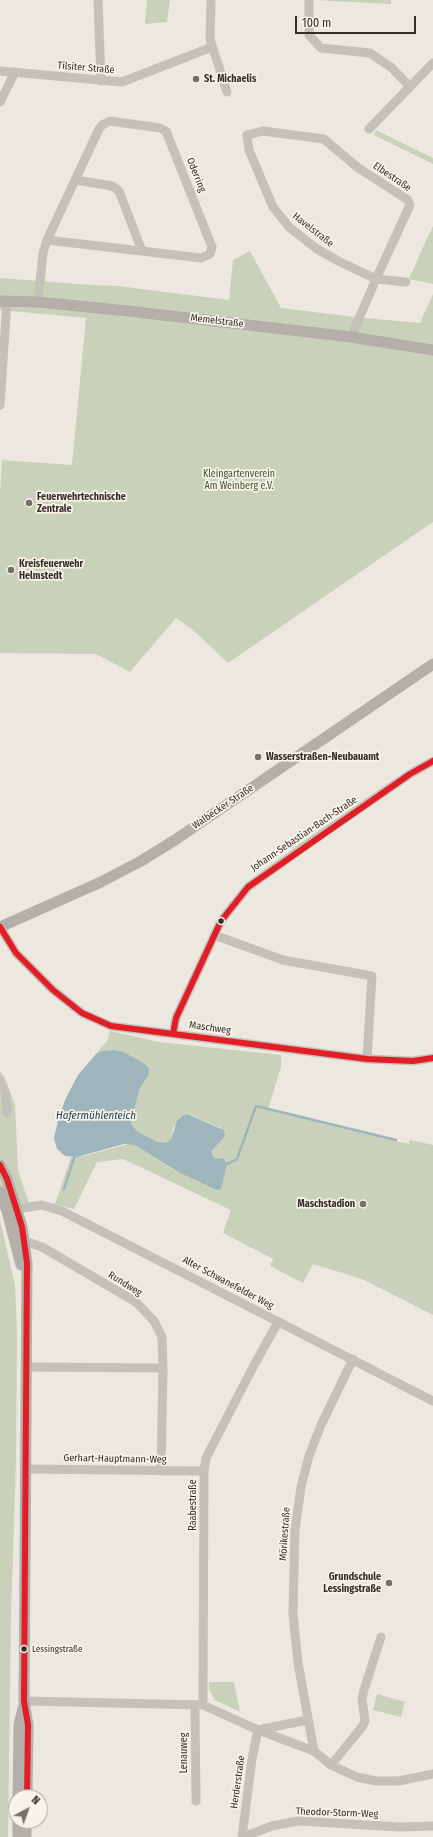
<!DOCTYPE html>
<html>
<head>
<meta charset="utf-8">
<style>
  body { margin:0 }
  #map { position:relative; width:433px; height:1837px; overflow:hidden; background:#ece8e0; font-family:"Fira Sans Condensed",sans-serif }
  canvas { display:block }
  .north { position:absolute; left:8px; top:1789px; width:40px; height:40px; box-sizing:border-box; background:#f8f3e8; border:1px solid #aaa49b; border-radius:50%; rotate:41deg; font-size:11px; font-weight:700; line-height:16px; text-align:center; color:#352e28 }
  .north::after { content:''; display:block; margin:auto; width:14px; height:18px; background:#756f68; clip-path:polygon(50% 0,100% 100%,50% 72%,0 100%) }
  .scale { position:absolute; left:295px; top:16px; width:121px; height:18px; box-sizing:border-box; border:2px solid #352e28; border-top:0; padding-left:5px; font-size:12px; line-height:14px; white-space:nowrap; color:#352e28; -webkit-text-stroke:3px #f8f3e8; paint-order:stroke }
</style>
</head>
<body>
<div id="map">
<canvas width="433" height="1837"></canvas>
<div class="north">N</div>
<div class="scale">100 m</div>
</div>
<script>
const ctx = document.querySelector('canvas').getContext('2d');
ctx.lineJoin = 'round';
function fillPath(path, color) { ctx.fillStyle = color; ctx.fill(path, 'evenodd'); }
const shape = rows => new Path2D(rows.map(r => 'M' + r).join(''));
function strokePath(path, color, width, dash) { ctx.strokeStyle = color; ctx.lineWidth = width; ctx.lineCap = dash ? 'butt' : 'round'; ctx.setLineDash(dash || []); ctx.stroke(path); }
function drawText(font, color, halo, rows, align = 'center') {
  ctx.font = font + ' "Fira Sans Condensed",sans-serif'; ctx.lineWidth = 3.5; ctx.setLineDash([]); ctx.textBaseline = 'middle'; ctx.strokeStyle = halo; ctx.fillStyle = color; for (const [text, x, y, turn = 0] of rows) {
    ctx.save(); ctx.translate(x, y); ctx.rotate((+turn || 0) * Math.PI / 180); ctx.textAlign = isNaN(turn) ? turn : align; if (halo) ctx.strokeText(text, 0, 0); ctx.fillText(text, 0, 0); ctx.restore();
  }
}
const green = shape([
  [147,0,170,0,167,22,145,24],
  [314,0,391,0,391,4],
  [376,130,433,158,433,164,374,135],
  [433,226,433,284,409,279,423,247],
  [250,251,281,308,354,317,420,323,433,294,433,522,228,663,193,630,176,618,130,672,96,654,0,653,0,494,2,460,72,465,86,318,0,310,0,278,92,285,118,286,229,300,233,260],
  [110,1031,159,1042,281,1055,281,1067,268,1109,409,1144,410,1140,433,1145,433,1315,362,1279,313,1264,303,1283,270,1266,273,1259,223,1233,231,1210,123,1159,97,1162,74,1209,55,1204,71,1157,84,1156,129,1144,135,1145,174,1170,219,1190,226,1160,214,1158,211,1152,225,1136,225,1134,221,1128,188,1114,173,1128,171,1139,166,1143,158,1142,138,1132,131,1124,131,1120,140,1088,148,1076,139,1060,123,1052,114,1050,103,1051,96,1054,107,1041],
  [0,1071,4,1076,15,1105,18,1171,29,1203,0,1205],
  [0,1220,15,1285,17,1333,16,1460,11,1614,8,1837,0,1837],
  [209,1682,234,1682,240,1712,215,1700,209,1689],
  [377,1694,405,1702,401,1717,373,1710]
]);
const water = shape([
  [114,1050,123,1052,139,1060,149,1068,148,1076,140,1088,131,1120,131,1124,138,1132,158,1142,166,1143,171,1139,177,1121,184,1115,187,1114,224,1130,225,1136,211,1152,214,1158,224,1159,227,1164,221,1189,217,1190,178,1172,135,1145,124,1144,77,1157,65,1156,57,1149,54,1138,58,1121,65,1100,78,1075,96,1054,103,1051]
]);
const stream = shape([
  [227,1164,237,1159,256,1106,396,1140],
  [64,1189,75,1155]
]);
const minor = shape([
  [98,0,101,81],
  [211,0,210,39,227,92],
  [309,0,309,35,321,48,370,53,392,68,410,87],
  [0,71,122,82,212,47],
  [0,102,15,72],
  [369,129,433,63],
  [76,180,112,186,119,191,142,251],
  [38,302,43,253,47,240,201,258,210,254,212,247,166,131,160,128,110,121,102,125,99,129,47,240],
  [351,337,376,279,410,205,408,200,357,167,324,139,263,131,247,135,249,150,273,207,289,227,317,249,340,262,376,279,406,282],
  [0,405,7,301],
  [0,927,16,953,53,990,82,1013,111,1026,367,1059,413,1061,433,1058],
  [214,935,283,960,372,976,367,1059],
  [173,1034,176,1018,221,921,248,887,312,841,410,774,433,761],
  [0,1081,6,1094,7,1113],
  [11,1210,42,1205,62,1211,433,1401],
  [25,1241,42,1247,136,1302,154,1321,162,1337,163,1368,28,1367],
  [26,1469,204,1471],
  [161,1471,163,1368],
  [24,1701,203,1705,258,1730,314,1751,331,1765,357,1777,376,1781,399,1781,433,1774],
  [195,1705,196,1801],
  [203,1705,204,1471,206,1458,252,1369,278,1322],
  [314,1751,298,1663,293,1613,295,1530,301,1487,309,1456,321,1425,353,1359],
  [331,1765,362,1727,365,1721,362,1699,364,1690,381,1637],
  [242,1837,252,1759,258,1730,307,1720],
  [243,1837,272,1826,298,1821,400,1827,433,1826]
]);
const major = shape([
  [0,301,38,302,128,311,351,337,433,350],
  [0,927,101,882,141,861,175,840,433,664],
  [0,1165,7,1179,22,1227,27,1263,24,1701,28,1725,27,1797],
  [0,1192,7,1211,21,1265],
  [18,1797,19,1725,23,1708],
  [18,1837,18,1821],
  [26,1837,26,1821]
]);
const bus1 = shape([
  [0,927,16,953,53,990,82,1013,111,1026,367,1059,413,1061,433,1058],
  [173,1034,176,1018,221,921,248,887,410,774,433,761],
  [0,1165,7,1179,22,1227,27,1263,24,1701,28,1725,27,1797]
]);
const markers = [
  [196,79,4,"#756f68"],
  [29,503,4,"#756f68"],
  [11,570,4,"#756f68"],
  [258,757,4,"#756f68"],
  [221,921,3.5,"#352e28"],
  [363,1204,4,"#756f68"],
  [389,1583,4,"#756f68"],
  [24,1649,3.5,"#352e28"]
];
const busNames = [
  ["Lessingstraße",32,1649]
];
const streetNames = [
  ["Tilsiter Straße",86,68,5],
  ["Oderring",196,175,68],
  ["Elbestraße",392,177,34],
  ["Havelstraße",313,230,38],
  ["Memelstraße",217,321,7],
  ["Walbecker Straße",223,807,-34],
  ["Johann-Sebastian-Bach-Straße",304,834,-34],
  ["Maschweg",210,1028,8],
  ["Alter Schwanefelder Weg",228,1283,28],
  ["Rundweg",125,1284,32],
  ["Gerhart-Hauptmann-Weg",115,1459,1],
  ["Raabestraße",193,1505,-90],
  ["Mörikestraße",285,1534,-86],
  ["Lenauweg",184,1753,-90],
  ["Herderstraße",238,1782,-82],
  ["Theodor-Storm-Weg",337,1813,2]
];
const poiNames = [
  ["St. Michaelis",204,79],
  ["Feuerwehrtechnische",37,497],
  ["Zentrale",37,509],
  ["Kreisfeuerwehr",19,564],
  ["Helmstedt",19,576],
  ["Wasserstraßen-Neubauamt",266,757],
  ["Maschstadion",355,1204,"right"],
  ["Grundschule",381,1577,"right"],
  ["Lessingstraße",381,1589,"right"]
];
const parkNames = [
  ["Kleingartenverein",239,474],
  ["Am Weinberg e.V.",239,486]
];
const waterNames = [
  ["Hafermühlenteich",96,1116]
];
fillPath(green, '#c9d1bb');
fillPath(water, '#9eb6bb');
strokePath(stream, '#9eb6bb', 2.5);
strokePath(minor, '#c4c0ba', 9);
strokePath(major, '#b4afa9', 11);
strokePath(bus1, '#e11e26', 6);
for (const [x, y, r, color] of markers) { const dot = new Path2D(); dot.arc(x, y, r, 0, 2 * Math.PI); ctx.fillStyle = color; ctx.fill(dot); strokePath(dot, '#f8f3e8', 1.5); }
drawText('9px', '#352e28', '#f8f3e8', busNames, 'left');
drawText('10px', '#352e28', '#f8f3e8', streetNames);
drawText('bold 10px', '#352e28', '#f8f3e8', poiNames, 'left');
drawText('10px', '#3e512e', '#f8f3e8', parkNames);
drawText('italic 11px', '#214753', '#f8f3e8', waterNames);
</script>
</body>
</html>
